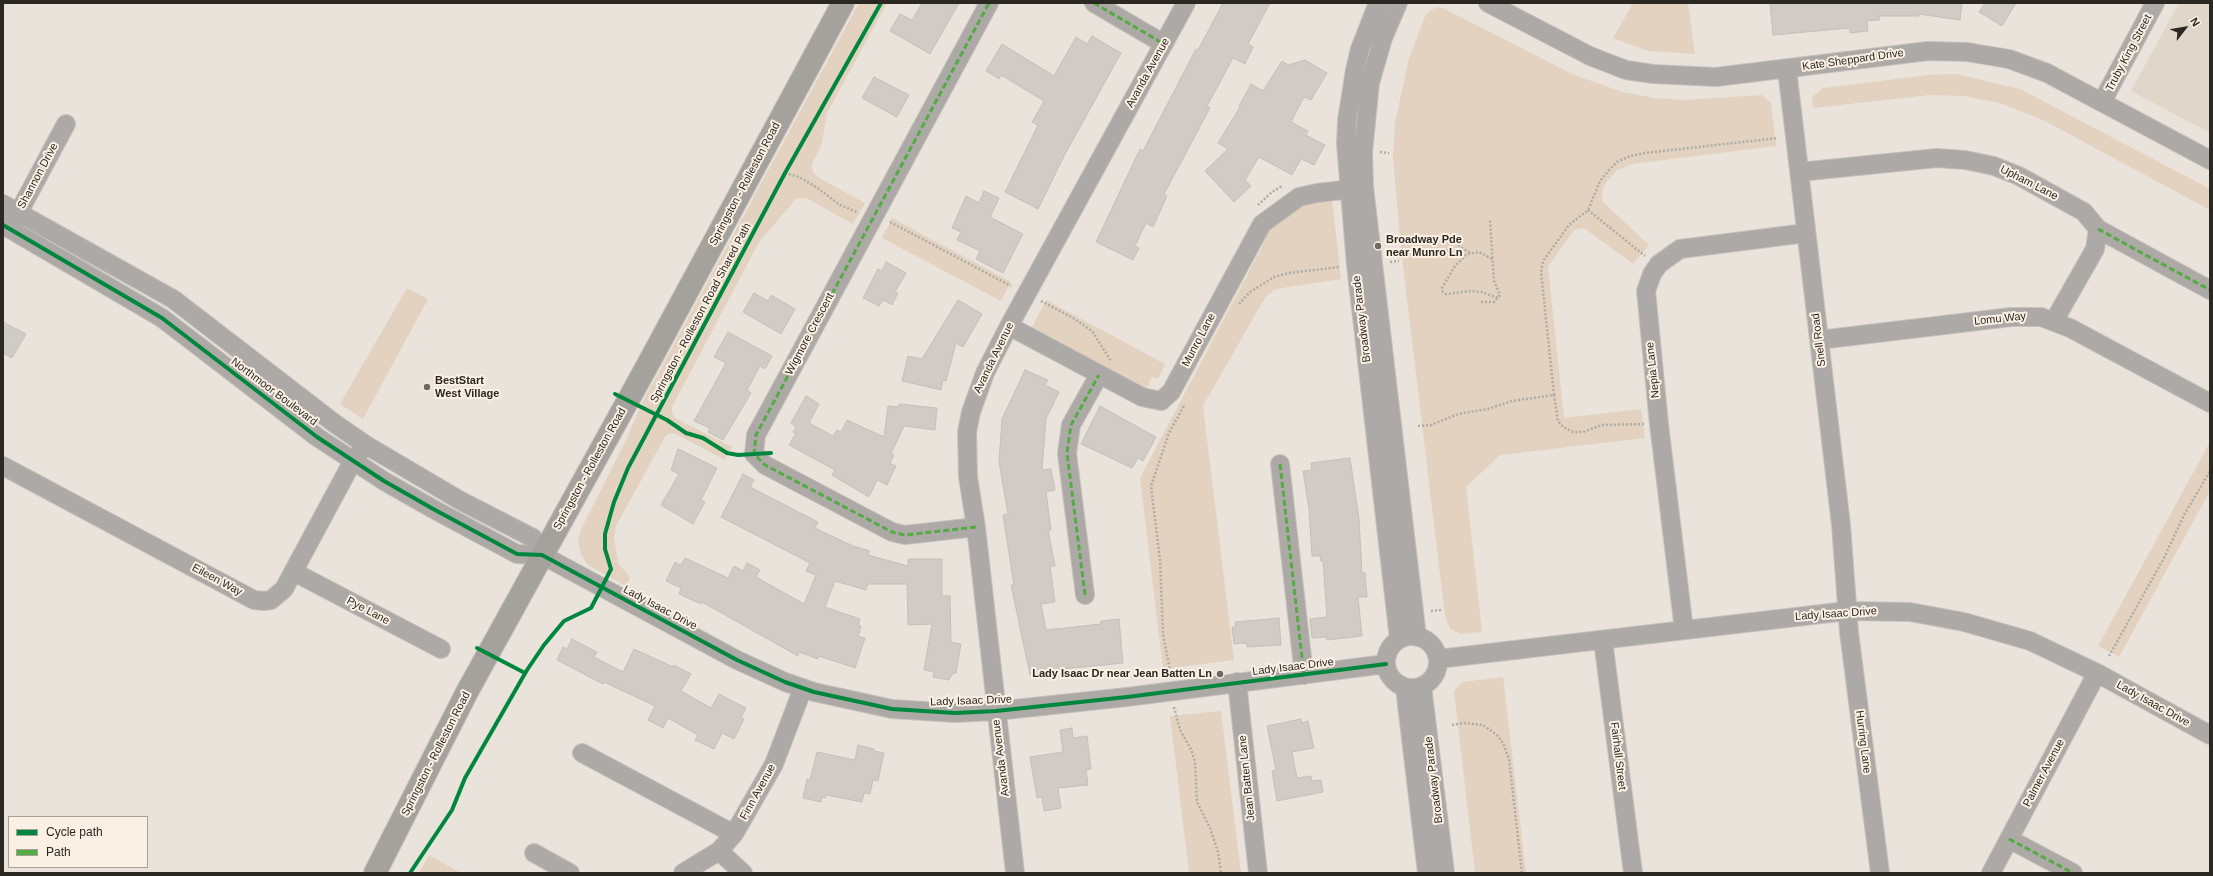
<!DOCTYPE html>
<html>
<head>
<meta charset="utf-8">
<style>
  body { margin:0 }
  #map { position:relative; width:2213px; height:876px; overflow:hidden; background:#e9e3dc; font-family:Arial,sans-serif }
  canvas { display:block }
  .frame { position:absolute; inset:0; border:4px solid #2b2722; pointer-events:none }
  .legend { position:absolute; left:8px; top:816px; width:140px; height:52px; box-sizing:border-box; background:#fbf0e4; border:1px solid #a8a096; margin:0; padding:5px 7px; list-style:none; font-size:12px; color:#2b2722 }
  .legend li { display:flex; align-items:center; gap:8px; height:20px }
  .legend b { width:20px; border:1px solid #a8a096 }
  .north { position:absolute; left:2165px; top:8px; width:40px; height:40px; -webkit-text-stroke:3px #fbf0e4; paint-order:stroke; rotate:59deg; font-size:11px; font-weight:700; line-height:16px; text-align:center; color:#2b2722 }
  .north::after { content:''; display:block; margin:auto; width:14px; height:18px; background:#2b2722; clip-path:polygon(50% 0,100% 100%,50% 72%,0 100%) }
</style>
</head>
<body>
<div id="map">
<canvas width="2213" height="876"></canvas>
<div class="frame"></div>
<ul class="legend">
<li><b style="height:5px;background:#00873e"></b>Cycle path</li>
<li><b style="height:5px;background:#54aa43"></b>Path</li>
</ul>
<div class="north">N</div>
</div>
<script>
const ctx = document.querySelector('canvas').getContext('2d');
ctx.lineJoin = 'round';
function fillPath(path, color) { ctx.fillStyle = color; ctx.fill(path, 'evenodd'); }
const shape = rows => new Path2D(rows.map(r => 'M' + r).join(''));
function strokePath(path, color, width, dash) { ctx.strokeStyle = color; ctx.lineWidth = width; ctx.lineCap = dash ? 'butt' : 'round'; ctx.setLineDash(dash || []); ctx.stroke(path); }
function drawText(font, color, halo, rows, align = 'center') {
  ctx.font = font + ' Arial,sans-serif'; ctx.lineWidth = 4; ctx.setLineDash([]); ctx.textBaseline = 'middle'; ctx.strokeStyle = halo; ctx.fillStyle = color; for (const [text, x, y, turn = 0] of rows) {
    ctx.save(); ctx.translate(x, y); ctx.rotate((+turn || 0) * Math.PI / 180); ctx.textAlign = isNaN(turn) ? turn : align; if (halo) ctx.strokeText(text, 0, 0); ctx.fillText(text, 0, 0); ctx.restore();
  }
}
const built = shape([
  [2179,3,2210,3,2210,133,2131,91]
]);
const green = shape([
  [859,3,887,3,827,113,822,143,812,165,813,172,819,178,865,203,853,224,806,198,797,198,759,242,672,407,672,412,675,418,732,447,725,460,674,433,666,435,616,526,614,537,618,563,630,577,626,586,588,565,581,555,578,539,582,527,626,440,641,405],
  [1633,3,1688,3,1695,54,1648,51,1613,38],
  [1436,7,1443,8,1572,74,1622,92,1655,98,1684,100,1762,95,1771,103,1776,146,1632,164,1616,171,1606,183,1602,191,1603,202,1649,245,1633,264,1584,228,1574,230,1548,267,1564,418,1641,409,1645,438,1500,455,1466,487,1482,632,1461,634,1450,629,1445,616,1401,249,1393,157,1395,123,1409,58,1426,14],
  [1956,74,2020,89,2210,189,2210,210,2045,121,2003,104,1965,96,1930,95,1813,108,1812,97,1823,88,1928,75],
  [1332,199,1341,279,1276,289,1266,296,1203,406,1234,660,1163,669,1140,478,1262,247,1258,244,1267,227,1305,202],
  [892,218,1011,282,1001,301,882,238],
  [407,288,428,299,363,419,340,404],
  [1046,300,1165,364,1158,379,1152,377,1145,391,1031,329],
  [2210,442,2210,491,2119,657,2098,646],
  [1503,677,1526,873,1475,873,1454,691,1462,682],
  [1221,711,1241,873,1189,873,1170,716],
  [429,855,461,873,419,873]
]);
const building = shape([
  [922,3,959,3,930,54,890,31,900,14,912,20,922,3],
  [1223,3,1270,3,1248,44,1253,47,1245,64,1233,58,1207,106,1210,108,1164,194,1167,196,1153,227,1146,223,1135,246,1139,248,1133,260,1096,242,1140,149,1143,151,1196,49,1198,50,1223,3],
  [1770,3,1962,3,1960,20,1919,14,1919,16,1879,16,1880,20,1867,21,1868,31,1850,33,1850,28,1773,35,1770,3],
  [1985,3,2016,3,2002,26,1979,12,1985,3],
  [1092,36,1121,53,1064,156,1038,209,1005,192,1038,125,1032,122,1044,101,1001,75,999,79,986,71,1002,44,1054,76,1076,37,1087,44,1092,36],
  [1305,60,1327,73,1311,100,1304,97,1291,122,1308,131,1306,135,1325,145,1314,165,1301,159,1292,175,1259,157,1245,180,1251,186,1234,202,1205,171,1228,149,1218,143,1240,107,1239,106,1251,84,1263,91,1282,61,1288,65,1305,60],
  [874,77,909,95,897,117,862,98,874,77],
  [984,191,999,198,990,217,1023,234,1003,273,976,259,980,251,957,240,961,232,952,228,966,196,979,203,984,191],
  [886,262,906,273,895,292,898,293,892,305,883,300,879,306,863,298,878,269,882,271,886,262],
  [754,293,768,301,771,295,795,309,781,334,743,312,754,293],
  [958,300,982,314,963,347,956,343,946,381,943,380,941,390,902,381,908,356,922,359,958,300],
  [3,322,26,334,12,358,3,353,3,322],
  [728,332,772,356,765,369,760,366,747,390,751,393,723,440,708,432,710,428,694,421,726,363,714,357,728,332],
  [1025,370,1048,380,1045,385,1059,392,1046,419,1042,470,1051,469,1055,490,1046,492,1051,530,1048,530,1055,566,1050,566,1055,602,1041,604,1046,630,1101,624,1101,621,1119,619,1123,663,1054,670,1030,675,1011,585,1014,585,1003,515,1008,514,999,462,1002,419,1025,370],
  [806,396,819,404,809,423,833,436,837,430,841,432,847,420,884,437,888,406,898,407,899,404,937,408,935,430,904,426,891,454,894,455,890,463,896,466,887,485,877,480,869,497,832,475,835,470,789,445,796,433,793,432,796,427,791,423,806,396],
  [1100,406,1156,437,1143,461,1138,458,1132,468,1081,444,1100,406],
  [678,449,717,468,701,500,705,502,693,524,661,505,679,474,671,470,678,449],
  [1350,458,1359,519,1362,573,1365,573,1367,597,1358,597,1362,636,1327,640,1326,637,1312,638,1310,619,1327,617,1323,561,1321,561,1320,556,1312,556,1309,509,1303,471,1312,470,1311,463,1350,458],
  [743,474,754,480,750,487,818,522,815,528,853,546,870,551,868,555,908,566,908,559,942,559,942,596,950,596,951,642,961,644,956,673,953,673,949,680,933,677,934,672,924,670,932,624,908,625,907,584,868,584,866,590,835,581,825,607,860,619,858,625,861,626,858,636,865,638,855,668,819,656,818,659,799,652,798,656,702,602,701,604,679,594,681,588,666,581,675,562,681,565,685,558,728,578,734,566,743,571,747,563,760,570,756,577,804,604,816,575,806,571,810,563,721,517,743,474],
  [1279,618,1281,645,1247,647,1246,643,1234,644,1232,627,1236,627,1235,622,1279,618],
  [572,639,597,652,594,657,623,672,634,649,673,667,674,665,691,674,681,691,711,708,719,694,746,708,741,718,744,719,734,739,722,733,714,749,695,740,698,735,668,718,663,728,648,720,655,706,604,682,603,684,557,660,563,647,567,649,572,639],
  [1301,719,1302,723,1308,721,1314,748,1292,752,1297,778,1311,776,1312,781,1321,780,1323,792,1277,801,1272,771,1276,770,1267,726,1301,719],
  [1072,728,1073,738,1087,736,1091,769,1086,770,1088,785,1058,788,1061,808,1044,811,1042,797,1037,798,1030,757,1063,752,1060,730,1072,728],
  [858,745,874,749,874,751,884,753,878,781,873,780,870,794,864,793,862,802,826,795,825,798,822,797,821,802,803,798,807,779,810,780,817,752,855,760,858,745]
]);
const path = shape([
  [1380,152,1389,153],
  [785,173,799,177,816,187,840,205,857,212],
  [1258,205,1272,192,1282,186],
  [1588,210,1645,256],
  [890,222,1011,286],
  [1458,245,1470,253],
  [1399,257,1453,250],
  [1492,259,1479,252,1467,254,1455,266,1442,288,1443,292,1446,294,1471,291,1482,292,1498,298],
  [1390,262,1399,261],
  [1041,301,1073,318,1092,331,1111,361],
  [1481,302,1494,302,1500,295,1494,281,1490,220],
  [1239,304,1250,292,1274,277,1289,273,1339,267],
  [1554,395,1541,272,1543,261,1569,225,1588,210,1600,181,1610,169,1617,162,1630,156,1645,153,1778,138],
  [1418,426,1431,425,1458,414,1488,409,1512,401,1554,395,1558,421,1563,427,1573,432,1583,432,1602,425,1644,424],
  [1431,611,1441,610],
  [2109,656,2164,558,2184,515,2210,471],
  [1171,676,1163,634,1160,560,1151,486,1169,433,1185,404],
  [1174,707,1180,730,1191,749,1195,762,1197,802,1210,828,1218,852,1221,873],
  [1452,725,1464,723,1483,725,1497,735,1503,743,1509,759,1522,873]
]);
const minor = shape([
  [1094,3,1164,44],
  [1378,3,1360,49,1355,70,1347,120,1346,144,1356,265,1399,639],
  [1398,3,1383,38,1370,83,1363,152,1364,187,1417,637],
  [1488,3,1590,56,1626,70,1653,74,1716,77,1928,51,1967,52,2009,59,2047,73,2210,160],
  [1787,69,1841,525,1849,632,1880,873],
  [2102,102,2155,3],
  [1799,172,1937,158,1965,160,1994,166,2019,176,2084,212,2098,229,2095,249,2054,321],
  [3,204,173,299,334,423,366,445,461,501,533,538,542,555],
  [13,223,66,124],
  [3,225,162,318,317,437,384,481,435,510,517,554,542,555,737,660,785,682,814,692,892,709,955,713,996,711,1127,697,1386,664],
  [2098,229,2210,290],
  [1009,326,1142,397,1161,401,1171,392,1262,224,1299,197,1317,193,1361,188],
  [1819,340,2011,317,2041,317,2070,328,2210,403],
  [1280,464,1304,675],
  [3,466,254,600,264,601,271,600,284,589,348,470,360,452],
  [976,527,905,535,892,532,765,465,754,454,756,435,989,3],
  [294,572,441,649],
  [1085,595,1067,453,1071,425,1099,375],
  [1684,630,1659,424,1646,291,1652,274,1659,264,1680,249,1806,233],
  '1386 662a26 26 0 1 1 52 0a26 26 0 1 1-52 0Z',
  [1603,640,1633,873],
  [1438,659,1847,611,1910,612,1964,622,2030,641,2097,673,2210,735],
  [1237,682,1258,873],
  [1422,686,1445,873],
  [1405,688,1427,873],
  [582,753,734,834],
  [2009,839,2073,873],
  [719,851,743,873],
  [534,853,570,873],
  [683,873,719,851,734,834,774,764,803,688],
  [1015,873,976,527,968,477,967,432,971,412,985,373,1009,326,1186,3],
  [1991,873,2097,673]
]);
const major = shape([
  [375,873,467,692,647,366,843,3]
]);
const quiet = shape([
  [1094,3,1164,44],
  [2098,229,2210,290],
  [1280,464,1304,675],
  [976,527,905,535,892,532,765,465,754,454,756,435,989,3],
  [1085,595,1067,453,1071,425,1099,375],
  [2009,839,2073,873]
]);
const cycleway = shape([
  [3,225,162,318,317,437,384,481,435,510,517,554,542,555,737,660,785,682,814,692,892,709,955,713,996,711,1127,697,1386,664],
  [615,394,667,420,686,433,703,438,727,453,738,455,771,453],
  [477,648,525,673],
  [410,873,452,810,465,778,527,670,544,645,564,621,591,608,602,587,611,569,605,549,605,534,614,502,628,468,785,173,881,3]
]);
const markers = [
  [1378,246,4,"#6e6963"],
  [427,387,4,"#6e6963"],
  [1220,674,4,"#6e6963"]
];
const streetNames = [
  ["Truby King Street",2129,53,-62],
  ["Kate Sheppard Drive",1853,60,-8],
  ["Avanda Avenue",1148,73,-61],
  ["Shannon Drive",38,176,-62],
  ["Upham Lane",2029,183,27],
  ["Springston - Rolleston Road",745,184,-62],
  ["Springston - Rolleston Road Shared Path",701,313,-62],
  ["Broadway Parade",1362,319,-97],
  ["Lomu Way",2000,319,-6],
  ["Wigmore Crescent",810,334,-62],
  ["Munro Lane",1199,340,-62],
  ["Snell Road",1819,340,-97],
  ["Avanda Avenue",994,358,-64],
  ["Nepia Lane",1653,370,-96],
  ["Northmoor Boulevard",274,392,37],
  ["Springston - Rolleston Road",590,469,-61],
  ["Eileen Way",217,580,28],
  ["Lady Isaac Drive",660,608,28],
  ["Pye Lane",368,611,28],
  ["Lady Isaac Drive",1836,614,-4],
  ["Lady Isaac Drive",1293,667,-7],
  ["Lady Isaac Drive",971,701,-2],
  ["Lady Isaac Drive",2153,704,29],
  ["Hurring Lane",1863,742,83],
  ["Springston - Rolleston Road",436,754,-63],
  ["Fairhall Street",1618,756,83],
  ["Avanda Avenue",1001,758,-97],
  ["Palmer Avenue",2044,773,-62],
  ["Jean Batten Lane",1247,778,-96],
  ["Broadway Parade",1434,780,-97],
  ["Finn Avenue",758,792,-61]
];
const poiNames = [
  ["Broadway Pde",1386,240],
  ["near Munro Ln",1386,253],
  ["BestStart",435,381],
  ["West Village",435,394],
  ["Lady Isaac Dr near Jean Batten Ln",1212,674,"right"]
];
fillPath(built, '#e0d6c9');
fillPath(green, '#e2d2bf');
fillPath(building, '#d0cbc5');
strokePath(building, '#c4bfb9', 1);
strokePath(minor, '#c6c1bb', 20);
strokePath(major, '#c6c1bb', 24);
strokePath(path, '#aeaca7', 2.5, [2, 2]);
strokePath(minor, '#aca9a6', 18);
strokePath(major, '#a5a29d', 22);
strokePath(quiet, '#54aa43', 3, [6, 3]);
strokePath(cycleway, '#00873e', 4);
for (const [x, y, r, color] of markers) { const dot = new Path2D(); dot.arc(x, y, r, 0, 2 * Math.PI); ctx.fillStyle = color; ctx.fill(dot); strokePath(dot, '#fbf0e4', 1.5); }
drawText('11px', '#2b2722', '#fbf0e4', streetNames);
drawText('bold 11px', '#2b2722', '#fbf0e4', poiNames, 'left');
</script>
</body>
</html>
